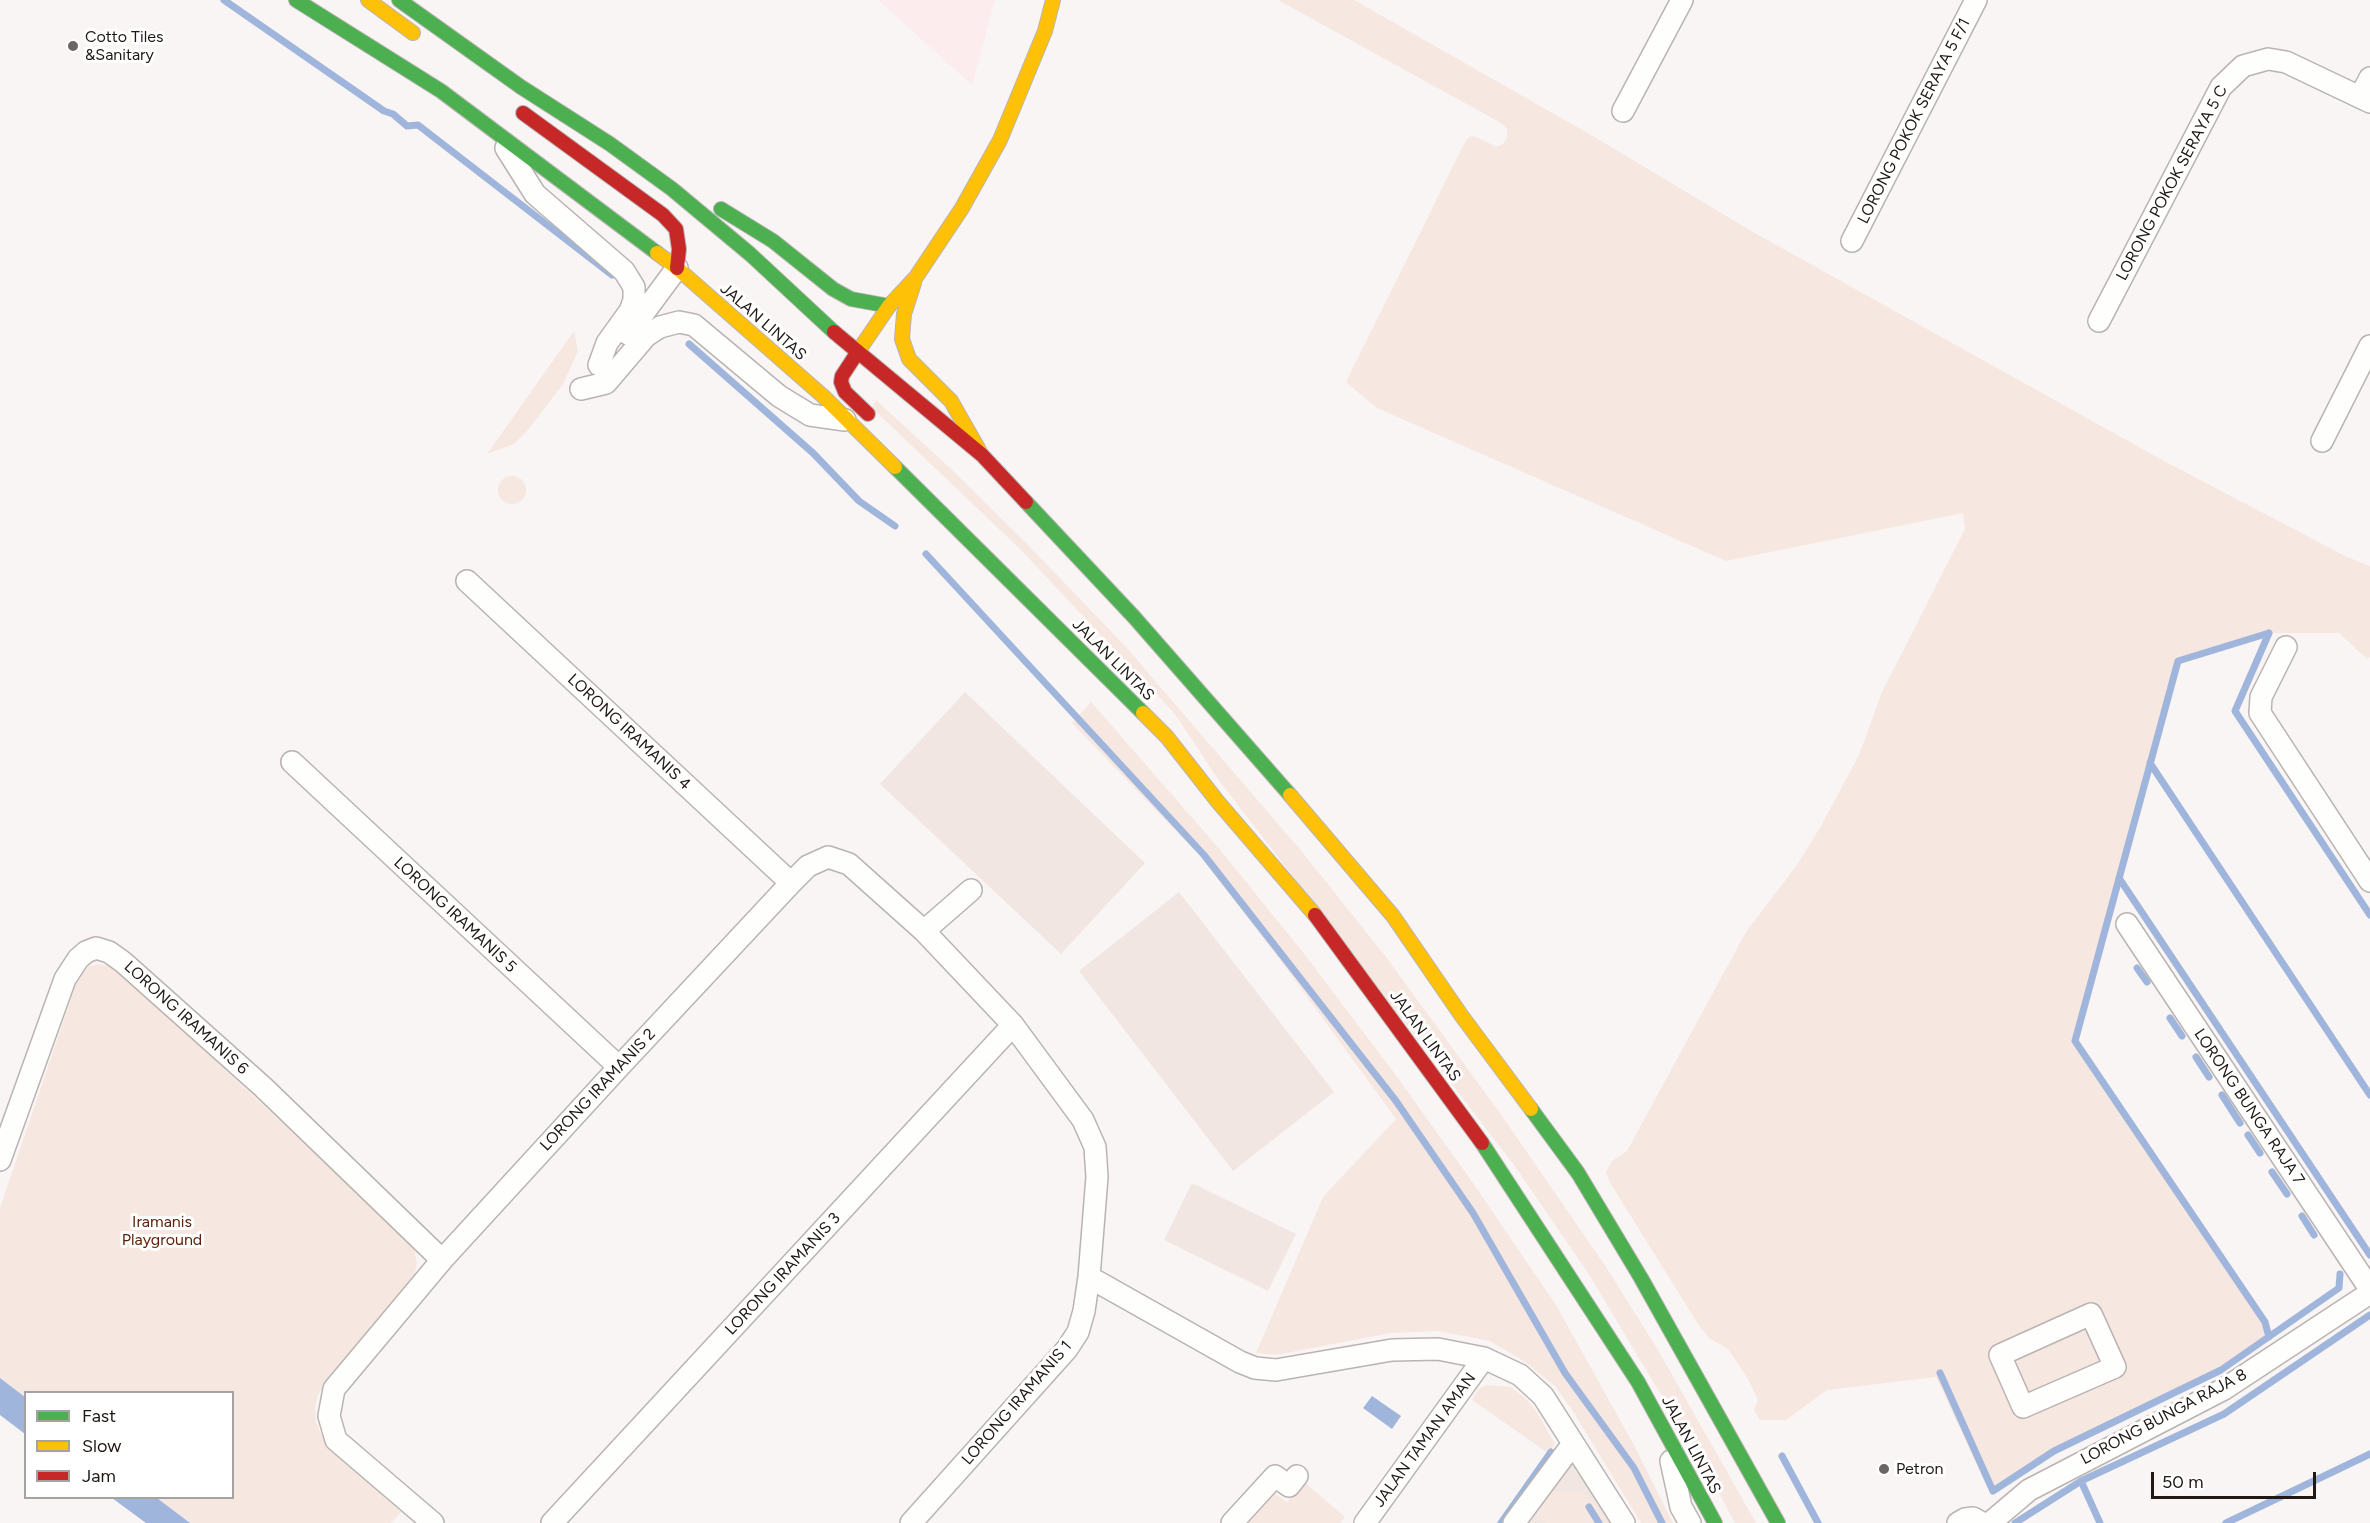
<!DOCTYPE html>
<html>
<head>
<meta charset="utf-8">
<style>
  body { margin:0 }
  #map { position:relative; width:2370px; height:1523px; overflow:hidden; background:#f9f5f4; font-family:Figtree,sans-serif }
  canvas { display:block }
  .legend { position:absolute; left:24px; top:1391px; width:210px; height:108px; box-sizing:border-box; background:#fff; border:2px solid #a5a3a1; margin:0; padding:8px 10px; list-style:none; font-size:18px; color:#1f1815 }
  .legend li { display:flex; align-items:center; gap:12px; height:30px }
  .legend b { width:30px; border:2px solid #a5a3a1 }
  .scale { position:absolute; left:2151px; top:1472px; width:165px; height:27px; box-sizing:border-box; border:3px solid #1f1815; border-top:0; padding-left:8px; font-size:18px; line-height:21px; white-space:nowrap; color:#1f1815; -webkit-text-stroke:4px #fff; paint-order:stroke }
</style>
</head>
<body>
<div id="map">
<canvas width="2370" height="1523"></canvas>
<ul class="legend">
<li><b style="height:8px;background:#4caf50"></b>Fast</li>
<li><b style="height:8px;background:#ffc107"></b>Slow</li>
<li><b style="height:8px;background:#c62828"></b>Jam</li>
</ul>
<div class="scale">50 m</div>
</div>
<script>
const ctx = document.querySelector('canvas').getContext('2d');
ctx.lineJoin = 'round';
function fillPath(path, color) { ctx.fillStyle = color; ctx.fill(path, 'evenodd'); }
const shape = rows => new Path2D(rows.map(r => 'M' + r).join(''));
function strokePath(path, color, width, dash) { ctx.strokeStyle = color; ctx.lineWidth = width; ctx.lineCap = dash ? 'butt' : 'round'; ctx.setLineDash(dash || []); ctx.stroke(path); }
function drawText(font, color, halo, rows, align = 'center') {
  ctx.font = font + ' Figtree,sans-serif'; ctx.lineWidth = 6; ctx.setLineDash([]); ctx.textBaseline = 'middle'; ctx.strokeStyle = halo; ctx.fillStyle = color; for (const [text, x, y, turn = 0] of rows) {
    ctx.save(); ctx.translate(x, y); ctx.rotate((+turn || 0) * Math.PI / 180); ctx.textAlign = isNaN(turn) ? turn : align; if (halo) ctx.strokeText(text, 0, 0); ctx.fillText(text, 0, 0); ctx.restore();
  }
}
const built = shape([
  [965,692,1145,863,1061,954,880,784],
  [1179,892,1334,1092,1233,1171,1079,971],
  [1192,1183,1296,1234,1268,1291,1164,1240],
  [1572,1445,1624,1523,1515,1523]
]);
const industrial = shape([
  [878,0,995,0,972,85]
]);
const green = shape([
  [1278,0,1354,0,1591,135,1753,232,2164,461,2347,557,2370,566,2370,657,2367,659,2339,633,2269,633,2178,661,2075,1041,2265,1322,2269,1337,2221,1370,2054,1451,1993,1491,1988,1489,1936,1377,1827,1390,1786,1420,1760,1420,1754,1410,1758,1400,1748,1379,1728,1349,1709,1338,1698,1324,1609,1181,1606,1172,1612,1161,1627,1151,1746,932,1797,865,1821,826,1859,755,1882,692,1965,529,1963,513,1726,561,1377,408,1346,382,1465,142,1469,137,1474,136,1497,147,1503,144,1507,138,1507,129,1501,123],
  [574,331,578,351,563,384,528,430,514,444,487,454],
  [876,400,950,468,1028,545,1126,647,1303,853,1386,957,1500,1113,1606,1267,1658,1350,1756,1523,1735,1523,1712,1480,1590,1276,1514,1165,1218,779,1175,714,1020,549,872,408],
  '498 490a14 14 0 1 1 28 0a14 14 0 1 1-28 0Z',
  [1091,702,1222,852,1305,955,1395,1074,1473,1183,1556,1305,1635,1447,1673,1523,1641,1523,1574,1413,1555,1386,1525,1362,1490,1341,1438,1331,1391,1333,1276,1355,1256,1353,1323,1197,1396,1119,1284,965,1201,857,1072,723],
  [98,964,115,967,413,1245,417,1263,413,1282,318,1394,315,1409,316,1423,328,1448,401,1512,391,1523,190,1523,157,1498,232,1498,232,1392,26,1392,25,1397,0,1378,0,1208,76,984,81,974,88,967],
  [1486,1385,1511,1387,1526,1399,1536,1411,1555,1444,1548,1453,1472,1400,1479,1389],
  [1304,1482,1345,1517,1340,1523,1249,1523,1275,1494,1287,1502],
  [1575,1490,1592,1498,1607,1523,1547,1523,1536,1516,1551,1493]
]);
const water = shape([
  [0,1378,25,1397,25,1434,0,1415],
  [1372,1396,1401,1416,1392,1429,1363,1408],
  [112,1498,157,1498,190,1523,146,1523]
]);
const stream = shape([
  [224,0,384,111,393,114,407,126,418,125,612,275],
  [689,344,813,453,859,501,895,526],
  [926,554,1204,855,1396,1101,1473,1213,1565,1373,1634,1468,1662,1523],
  [2269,633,2235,711,2370,915],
  [2150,763,2370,1095],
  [2119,878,2370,1255],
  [2137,968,2147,982],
  [2170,1018,2182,1036],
  [2196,1057,2209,1077],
  [2222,1095,2240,1123],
  [2248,1135,2260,1153],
  [2272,1172,2287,1194],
  [2302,1216,2314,1235],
  [2269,1337,2265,1322,2075,1041,2178,661,2269,633],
  [1940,1373,1993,1491,2054,1451,2221,1370,2339,1288,2340,1274],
  [1782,1456,1818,1523],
  [2081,1481,2100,1523],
  [1589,1507,1599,1523],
  [1501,1523,1551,1452],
  [2015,1523,2081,1481,2224,1414,2370,1315],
  [2226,1523,2370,1454]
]);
const street = shape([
  [2360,97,2370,78],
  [1623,111,1682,0],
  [506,148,535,194,624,271,634,287,634,300,630,311,607,343,599,365],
  [1852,241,1976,0],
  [2099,321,2221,87,2243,66,2268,59,2286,62,2370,102],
  [628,334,677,268],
  [581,389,606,383,646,336,660,327,679,322,694,325,779,396,810,415,845,420],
  [2322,441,2370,346],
  [467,581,791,883],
  [2286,647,2261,697,2260,713,2370,881],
  [292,762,619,1067],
  [2127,924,2370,1289],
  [924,931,971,890],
  [0,1160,65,979,78,959,86,952,96,948,109,952,123,962,263,1087,442,1260],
  [1089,1277,1240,1362,1255,1368,1276,1370,1392,1350,1438,1349,1484,1358,1520,1375,1543,1396,1624,1523],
  [2091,1314,2115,1367,2023,1407,2000,1355,2091,1314],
  [1671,1461,1681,1507,1690,1523],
  [433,1523,336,1440,329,1416,334,1389,442,1260,619,1067,791,883,808,866,828,857,849,864,924,931,1013,1025,1083,1120,1095,1147,1097,1177,1089,1277,1084,1311,1078,1332,1067,1349,911,1523],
  [552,1523,1013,1025],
  [1232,1523,1275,1476,1289,1486,1297,1476],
  [1365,1523,1484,1358],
  [1514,1523,1572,1445],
  [1958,1523,1965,1519,1973,1518,1982,1523],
  [1990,1523,2029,1490,2224,1389,2370,1293]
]);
const fast = shape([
  [296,0,441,91,657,253],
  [399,0,521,87,610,144,672,189,750,254,834,332],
  [721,209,773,241,833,289,851,299,889,306],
  [895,467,1143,713],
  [1026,502,1134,617,1290,795],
  [1531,1109,1578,1173,1641,1278,1778,1523],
  [1482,1143,1638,1382,1715,1523]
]);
const slow = shape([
  [368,0,413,33],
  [657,253,677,268,824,397,895,467],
  [914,283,904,314,902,339,909,359,951,401,979,450],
  [857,353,889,306,916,277,962,208,1000,140,1045,31,1053,0],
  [1143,713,1167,737,1218,802,1315,915],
  [1290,795,1393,916,1461,1015,1531,1109]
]);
const jam = shape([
  [523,113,663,215,676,229,679,249,677,268],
  [834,332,982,455,1026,502],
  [857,353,842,376,841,382,845,392,868,414],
  [1315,915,1482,1143]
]);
const markers = [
  [73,46,6,"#6b6563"],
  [1884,1469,6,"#6b6563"]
];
const poiNames = [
  ["Cotto Tiles",85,37],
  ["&Sanitary",85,55],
  ["Petron",1896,1469]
];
const streetNames = [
  ["LORONG POKOK SERAYA 5 F/1",1914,121,-63],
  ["LORONG POKOK SERAYA 5 C",2172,183,-62],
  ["JALAN LINTAS",763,322,41],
  ["JALAN LINTAS",1113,660,45],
  ["LORONG IRAMANIS 4",629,732,43],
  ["LORONG IRAMANIS 5",455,915,43],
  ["LORONG IRAMANIS 6",186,1018,42],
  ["JALAN LINTAS",1425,1036,54],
  ["LORONG IRAMANIS 2",598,1090,-47],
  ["LORONG BUNGA RAJA 7",2249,1107,56],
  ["LORONG IRAMANIS 3",783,1274,-47],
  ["LORONG IRAMANIS 1",1017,1403,-49],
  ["LORONG BUNGA RAJA 8",2164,1417,-28],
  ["JALAN TAMAN AMAN",1425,1440,-54],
  ["JALAN LINTAS",1691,1445,62]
];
const parkNames = [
  ["Iramanis",162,1222],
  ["Playground",162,1240]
];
fillPath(built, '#f2e6e2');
fillPath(industrial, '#fcecee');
fillPath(green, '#f7e7e1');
fillPath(water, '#9fb5db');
strokePath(stream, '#9fb5db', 7);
strokePath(street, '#b9b4b2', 24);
strokePath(fast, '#b9b4b2', 16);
strokePath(slow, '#b9b4b2', 16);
strokePath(jam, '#b9b4b2', 16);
strokePath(street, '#fefefd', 21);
strokePath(fast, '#4caf50', 14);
strokePath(slow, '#ffc107', 14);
strokePath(jam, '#c62828', 14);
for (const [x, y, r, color] of markers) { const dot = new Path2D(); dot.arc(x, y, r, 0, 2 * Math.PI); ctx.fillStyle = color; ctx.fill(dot); strokePath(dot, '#fff', 2); }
drawText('16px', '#1f1815', '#fff', poiNames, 'left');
drawText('16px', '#1f1815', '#fff', streetNames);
drawText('16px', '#5e2209', '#fff', parkNames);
</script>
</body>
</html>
